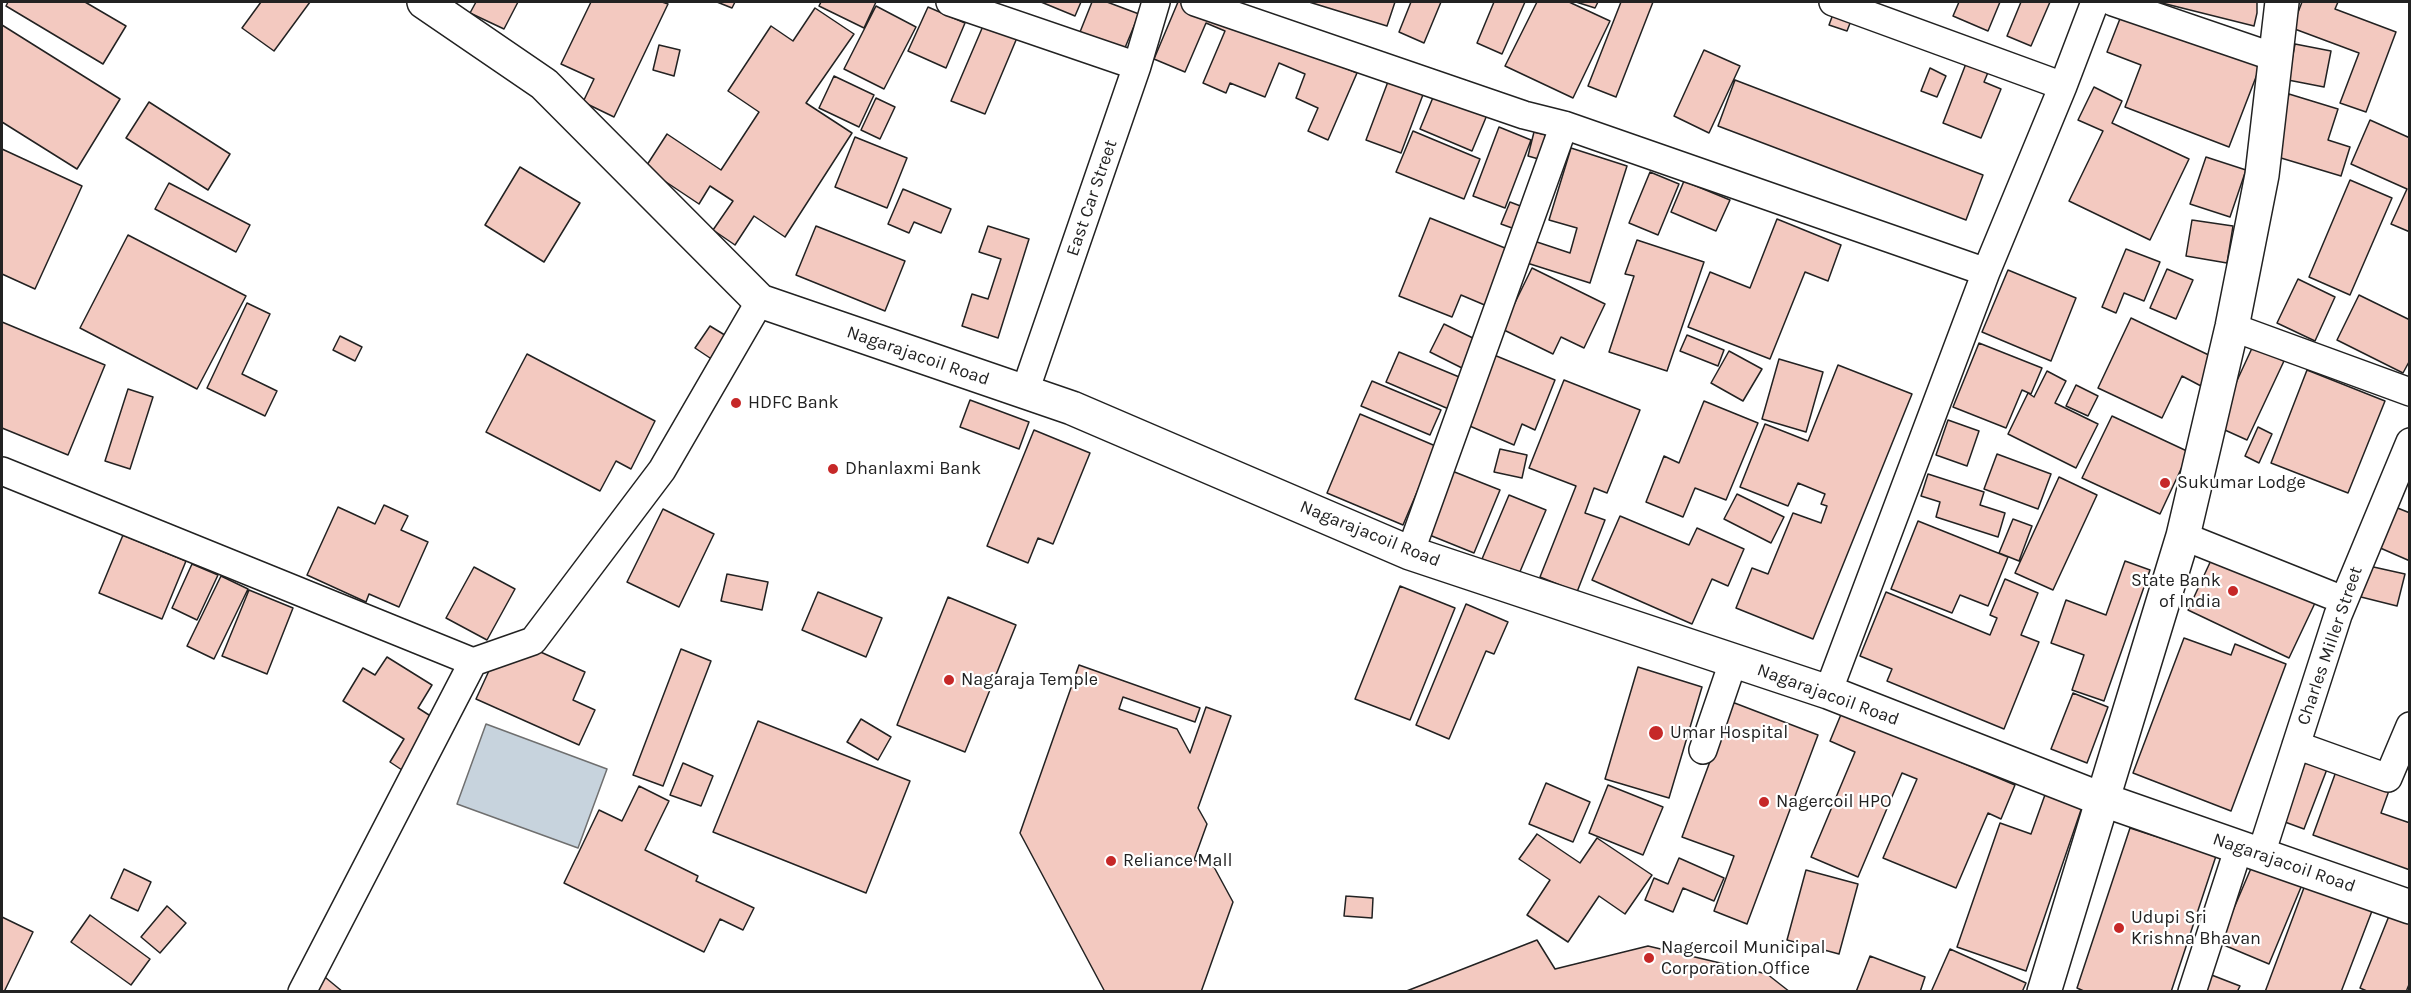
<!DOCTYPE html>
<html>
<head>
<meta charset="utf-8">
<style>
  body { margin:0 }
  #map { position:relative; width:2411px; height:993px; overflow:hidden; background:#fff; font-family:Karla,sans-serif }
  canvas { display:block }
  .frame { position:absolute; inset:0; border:3px solid #222; pointer-events:none }
</style>
</head>
<body>
<div id="map">
<canvas width="2411" height="993"></canvas>
<div class="frame"></div>
</div>
<script>
const ctx = document.querySelector('canvas').getContext('2d');
ctx.lineJoin = 'round';
function fillPath(path, color) { ctx.fillStyle = color; ctx.fill(path, 'evenodd'); }
const shape = rows => new Path2D(rows.map(r => 'M' + r).join(''));
function strokePath(path, color, width, dash) { ctx.strokeStyle = color; ctx.lineWidth = width; ctx.lineCap = dash ? 'butt' : 'round'; ctx.setLineDash(dash || []); ctx.stroke(path); }
function drawText(font, color, halo, rows, align = 'center') {
  ctx.font = font + ' Karla,sans-serif'; ctx.lineWidth = 4.5; ctx.setLineDash([]); ctx.textBaseline = 'middle'; ctx.strokeStyle = halo; ctx.fillStyle = color; for (const [text, x, y, turn = 0] of rows) {
    ctx.save(); ctx.translate(x, y); ctx.rotate((+turn || 0) * Math.PI / 180); ctx.textAlign = isNaN(turn) ? turn : align; if (halo) ctx.strokeText(text, 0, 0); ctx.fillText(text, 0, 0); ctx.restore();
  }
}
const water = shape([
  [486,724,607,769,578,848,457,804,486,724]
]);
const building = shape([
  [8,2,85,2,126,26,103,64,6,6,8,2],
  [261,2,310,2,274,51,242,28,261,2],
  [476,2,518,2,504,29,470,13,476,2],
  [591,2,662,2,668,4,614,117,583,102,594,79,561,64,591,2],
  [717,2,735,2,732,8,717,2],
  [821,2,876,2,864,28,819,6,821,2],
  [1041,2,1081,2,1075,16,1041,2],
  [1092,2,1107,2,1139,14,1122,55,1078,37,1092,2],
  [1178,2,1189,2,1357,73,1328,140,1308,131,1318,108,1296,98,1305,74,1279,63,1265,97,1230,83,1226,93,1203,83,1225,31,1206,23,1185,72,1154,59,1178,2],
  [1309,2,1395,2,1387,26,1309,2],
  [1411,2,1441,2,1424,43,1399,32,1411,2],
  [1494,2,1525,2,1502,54,1477,43,1494,2],
  [1537,2,1569,2,1610,21,1573,98,1505,66,1537,2],
  [1576,2,1598,2,1595,8,1576,2],
  [1621,2,1653,2,1616,97,1588,86,1621,2],
  [1959,2,2000,2,1988,31,1953,16,1959,2],
  [2021,2,2050,2,2031,46,2007,36,2021,2],
  [2158,2,2257,2,2257,13,2254,26,2158,2],
  [2302,2,2338,2,2335,9,2396,32,2366,112,2340,103,2359,53,2292,28,2302,2],
  [876,6,916,27,884,89,844,69,876,6],
  [1836,6,1854,13,1847,31,1829,25,1836,6],
  [928,7,965,23,946,68,908,51,928,7],
  [815,8,854,34,806,103,852,133,785,237,754,216,735,245,713,230,733,201,710,186,699,204,645,168,667,134,721,170,759,112,728,91,771,26,793,41,815,8],
  [2123,11,2261,64,2229,147,2125,107,2141,65,2107,52,2123,11],
  [986,19,1019,33,985,114,951,101,986,19],
  [2,25,120,99,77,169,2,122,2,25],
  [2295,44,2331,51,2324,87,2288,80,2295,44],
  [659,45,680,50,674,76,653,70,659,45],
  [1704,50,1740,66,1709,133,1674,116,1704,50],
  [1967,61,1989,70,1984,82,2001,89,1981,138,1943,123,1967,61],
  [1930,68,1946,76,1937,97,1921,91,1930,68],
  [834,76,874,95,859,127,819,108,834,76],
  [1389,79,1424,92,1401,153,1366,140,1389,79],
  [1735,80,1983,175,1966,220,1718,126,1735,80],
  [2094,87,2122,101,2112,123,2189,159,2150,240,2069,201,2103,131,2078,120,2094,87],
  [2289,94,2338,109,2328,140,2350,147,2341,176,2271,155,2289,94],
  [1434,95,1487,115,1472,151,1420,129,1434,95],
  [876,98,895,107,880,139,861,130,876,98],
  [149,102,230,154,208,190,126,138,149,102],
  [2370,120,2410,138,2410,232,2391,224,2407,189,2351,164,2370,120],
  [1499,127,1531,140,1505,208,1473,196,1499,127],
  [1413,131,1480,159,1464,199,1396,172,1413,131],
  [1534,132,1555,137,1549,162,1528,156,1534,132],
  [855,137,907,158,887,208,835,187,855,137],
  [1571,148,1627,166,1590,283,1527,263,1534,241,1570,253,1577,228,1549,220,1571,148],
  [2,149,82,186,35,289,2,274,2,149],
  [2206,157,2246,170,2230,217,2190,204,2206,157],
  [520,167,580,203,544,262,485,225,520,167],
  [1650,172,1679,184,1658,235,1629,223,1650,172],
  [2350,180,2392,198,2350,295,2309,277,2350,180],
  [1684,181,1730,200,1716,231,1671,212,1684,181],
  [169,183,250,225,236,252,155,209,169,183],
  [903,189,951,209,941,233,914,222,909,233,888,224,903,189],
  [1510,202,1531,210,1523,232,1501,224,1510,202],
  [1430,218,1510,250,1487,306,1461,295,1452,317,1399,296,1430,218],
  [1777,219,1841,245,1828,281,1805,272,1770,359,1688,327,1710,272,1750,288,1777,219],
  [2192,220,2233,226,2227,263,2186,256,2192,220],
  [816,226,905,261,885,311,796,275,816,226],
  [988,226,1029,239,998,338,962,326,972,294,988,299,1001,259,979,252,988,226],
  [128,235,246,296,197,389,80,328,128,235],
  [1637,240,1704,262,1667,371,1609,352,1634,276,1625,274,1637,240],
  [2126,249,2160,262,2144,301,2124,293,2116,313,2102,307,2126,249],
  [1532,268,1605,304,1584,348,1561,337,1553,354,1502,329,1532,268],
  [2167,269,2193,280,2176,319,2150,308,2167,269],
  [2008,270,2076,298,2051,361,1982,332,2008,270],
  [2298,279,2335,297,2315,341,2277,323,2298,279],
  [2359,295,2410,320,2410,360,2403,373,2337,340,2359,295],
  [247,303,270,314,242,374,277,391,265,416,207,388,247,303],
  [2131,318,2215,358,2201,386,2182,376,2162,418,2098,388,2131,318],
  [2,322,105,365,68,455,2,428,2,322],
  [1444,324,1479,341,1466,370,1430,352,1444,324],
  [710,326,728,337,713,360,695,348,710,326],
  [1687,335,1724,350,1718,366,1680,351,1687,335],
  [340,336,362,347,355,361,333,350,340,336],
  [1979,343,2042,368,2031,394,2022,390,2006,428,1953,407,1979,343],
  [2253,346,2284,361,2247,440,2216,426,2253,346],
  [1729,351,1762,369,1743,401,1711,383,1729,351],
  [1399,352,1464,379,1451,410,1386,382,1399,352],
  [527,354,655,421,631,469,616,461,600,491,486,432,527,354],
  [1494,355,1555,380,1535,430,1522,424,1514,445,1465,424,1494,355],
  [1779,359,1823,372,1806,432,1762,419,1779,359],
  [1838,365,1912,394,1813,639,1736,608,1752,568,1768,574,1793,513,1821,523,1827,506,1821,504,1825,494,1798,483,1788,506,1740,487,1765,424,1808,441,1838,365],
  [2307,370,2385,401,2348,493,2271,463,2307,370],
  [2047,371,2066,381,2055,403,2098,424,2076,468,2008,434,2028,393,2034,397,2047,371],
  [1564,380,1640,410,1607,493,1594,488,1585,513,1605,520,1577,592,1540,577,1576,486,1529,468,1564,380],
  [1372,381,1441,410,1430,435,1361,406,1372,381],
  [2076,385,2098,396,2088,416,2066,406,2076,385],
  [128,389,153,397,130,469,105,461,128,389],
  [970,400,1029,422,1019,449,960,427,970,400],
  [1704,401,1758,423,1726,500,1695,488,1683,517,1646,502,1664,456,1679,463,1704,401],
  [1360,414,1445,450,1426,471,1403,525,1327,493,1360,414],
  [2112,416,2189,452,2160,514,2082,478,2112,416],
  [1948,420,1979,431,1967,466,1936,455,1948,420],
  [2258,427,2272,434,2259,463,2245,456,2258,427],
  [1034,430,1090,453,1053,544,1038,538,1028,563,987,546,1034,430],
  [1500,449,1527,455,1522,478,1494,472,1500,449],
  [1997,454,2051,474,2038,509,1984,489,1997,454],
  [1447,469,1500,490,1474,553,1422,532,1447,469],
  [1928,474,1984,492,1980,505,2005,513,1998,537,1936,517,1940,502,1921,496,1928,474],
  [2059,477,2097,495,2053,590,2015,573,2059,477],
  [1737,494,1784,517,1771,543,1724,519,1737,494],
  [1509,495,1546,510,1519,574,1482,559,1509,495],
  [384,505,408,516,401,530,428,542,399,607,369,594,366,602,307,575,338,507,375,524,384,505],
  [2395,507,2410,513,2410,561,2378,547,2395,507],
  [663,509,714,534,679,607,627,582,663,509],
  [1620,516,1689,545,1697,528,1744,549,1728,586,1712,579,1692,624,1592,580,1620,516],
  [2013,519,2032,526,2019,561,1999,553,2013,519],
  [1918,521,2008,557,1988,606,1960,595,1952,613,1891,589,1918,521],
  [123,535,186,561,162,619,99,593,123,535],
  [2213,556,2315,603,2289,658,2188,610,2213,556],
  [2125,561,2150,570,2104,701,2072,690,2084,655,2051,643,2066,600,2106,615,2125,561],
  [192,564,218,575,197,620,172,608,192,564],
  [2369,566,2405,574,2397,606,2361,597,2369,566],
  [474,567,515,589,487,640,446,618,474,567],
  [727,574,768,582,762,610,721,601,727,574],
  [221,576,248,589,214,659,187,646,221,576],
  [2005,579,2038,593,2021,635,2039,642,2004,729,1887,681,1892,669,1860,656,1886,592,1990,635,1997,618,1990,615,2005,579],
  [1400,586,1455,608,1410,720,1355,699,1400,586],
  [249,590,293,608,267,674,222,656,249,590],
  [818,592,882,618,866,657,802,630,818,592],
  [948,597,1016,625,965,752,897,725,948,597],
  [1466,604,1508,622,1494,654,1486,651,1449,739,1416,725,1466,604],
  [505,636,585,672,573,700,595,710,579,745,476,699,505,636],
  [2184,638,2231,655,2235,644,2286,664,2231,811,2133,773,2184,638],
  [681,649,711,661,663,786,633,775,681,649],
  [387,657,432,685,418,708,440,722,408,774,390,762,404,739,343,701,363,668,375,675,387,657],
  [1079,665,1200,708,1195,722,1123,697,1119,709,1177,729,1190,753,1206,707,1231,716,1198,808,1207,824,1194,860,1214,867,1233,902,1201,992,1105,992,1020,833,1079,665],
  [1638,667,1702,687,1669,798,1605,779,1638,667],
  [2073,693,2108,707,2087,763,2051,749,2073,693],
  [1732,702,1818,735,1747,924,1714,911,1734,856,1682,837,1732,702],
  [1842,712,2015,785,2001,819,1988,813,1956,888,1883,858,1917,779,1902,773,1858,877,1811,857,1855,752,1830,741,1842,712],
  [861,719,891,737,878,760,847,742,861,719],
  [758,721,910,781,866,893,713,832,758,721],
  [2299,752,2329,764,2304,829,2274,818,2299,752],
  [683,763,713,776,701,806,670,795,683,763],
  [2338,766,2391,785,2381,813,2410,823,2410,870,2313,835,2338,766],
  [1546,783,1590,802,1573,842,1529,824,1546,783],
  [1608,785,1663,807,1643,855,1589,833,1608,785],
  [639,786,669,801,645,850,698,876,696,881,754,908,743,930,720,919,704,952,564,883,599,810,622,821,639,786],
  [2046,792,2083,804,2026,971,1957,947,2000,823,2031,834,2046,792],
  [2130,828,2216,856,2171,992,2086,992,2077,988,2130,828],
  [1537,834,1580,863,1597,838,1652,875,1625,914,1599,896,1568,942,1527,915,1550,880,1519,859,1537,834],
  [1679,858,1724,878,1714,901,1683,888,1673,912,1645,900,1654,878,1668,884,1679,858],
  [2255,859,2304,880,2269,964,2219,943,2255,859],
  [124,869,151,882,138,911,111,898,124,869],
  [1806,870,1858,884,1839,954,1787,940,1806,870],
  [2305,885,2372,911,2341,992,2265,992,2305,885],
  [1346,896,1373,898,1372,918,1344,916,1346,896],
  [167,906,186,923,160,953,141,937,167,906],
  [2391,911,2410,918,2410,982,2406,992,2369,992,2360,988,2391,911],
  [90,915,150,959,131,985,71,942,90,915],
  [2,917,33,932,4,992,2,992,2,917],
  [1537,940,1555,969,1648,946,1767,974,1790,992,1404,992,1537,940],
  [1950,949,2026,983,2022,992,1931,992,1950,949],
  [1870,956,1925,977,1920,992,1856,992,1870,956],
  [320,973,343,992,304,992,320,973],
  [2209,974,2240,986,2237,992,2202,992,2209,974]
]);
const street = shape([
  [950,2,1137,66],
  [1195,2,1524,115,1564,125,1986,272],
  [1833,2,2063,86],
  [2113,2,2274,57],
  [2232,327,2410,392],
  [1024,394,1137,66,1156,2],
  [2,471,473,662,533,641,662,470,760,301],
  [2183,536,2343,600],
  [1410,553,1564,125],
  [1828,692,1986,272,2063,86,2095,2],
  [2296,745,2388,778,2410,726],
  [1703,750,1733,662],
  [2261,854,2338,615,2410,442],
  [302,992,473,662],
  [2192,992,2239,847]
]);
const secondary = shape([
  [424,2,544,84,760,301,1072,408,1410,553,1828,692,2101,799,2410,907]
]);
const primary = shape([
  [2044,992,2183,536,2202,455,2232,327,2262,175,2282,2]
]);
const markers = [
  [736,403,6,"#c62828"],
  [833,469,6,"#c62828"],
  [2165,483,6,"#c62828"],
  [2233,591,6,"#c62828"],
  [949,680,6,"#c62828"],
  [1656,733,8,"#c62828"],
  [1764,802,6,"#c62828"],
  [1111,861,6,"#c62828"],
  [2119,928,6,"#c62828"],
  [1649,958,6,"#c62828"]
];
const streetNames = [
  ["East Car Street",1092,198,-71],
  ["Nagarajacoil Road",918,356,19],
  ["Nagarajacoil Road",1370,534,22],
  ["Charles Miller Street",2330,646,-71],
  ["Nagarajacoil Road",1828,695,20],
  ["Nagarajacoil Road",2284,863,19]
];
const poiNames = [
  ["HDFC Bank",748,403],
  ["Dhanlaxmi Bank",845,469],
  ["Sukumar Lodge",2177,483],
  ["State Bank",2221,581,"right"],
  ["of India",2221,602,"right"],
  ["Nagaraja Temple",961,680],
  ["Umar Hospital",1670,733],
  ["Nagercoil HPO",1776,802],
  ["Reliance Mall",1123,861],
  ["Udupi Sri",2131,918],
  ["Krishna Bhavan",2131,939],
  ["Nagercoil Municipal",1661,948],
  ["Corporation Office",1661,969]
];
fillPath(water, '#c7d3dd');
strokePath(water, '#6f6f6f', 1.5);
fillPath(building, '#f3c9c0');
strokePath(building, '#222', 1.5);
strokePath(street, '#222', 30);
strokePath(secondary, '#222', 36);
strokePath(primary, '#222', 36);
strokePath(street, '#fff', 27);
strokePath(secondary, '#fff', 33);
strokePath(primary, '#fff', 33);
for (const [x, y, r, color] of markers) { const dot = new Path2D(); dot.arc(x, y, r, 0, 2 * Math.PI); ctx.fillStyle = color; ctx.fill(dot); strokePath(dot, '#fff', 2); }
drawText('18px', '#222', '#fff', streetNames);
drawText('18px', '#222', '#fff', poiNames, 'left');
</script>
</body>
</html>
